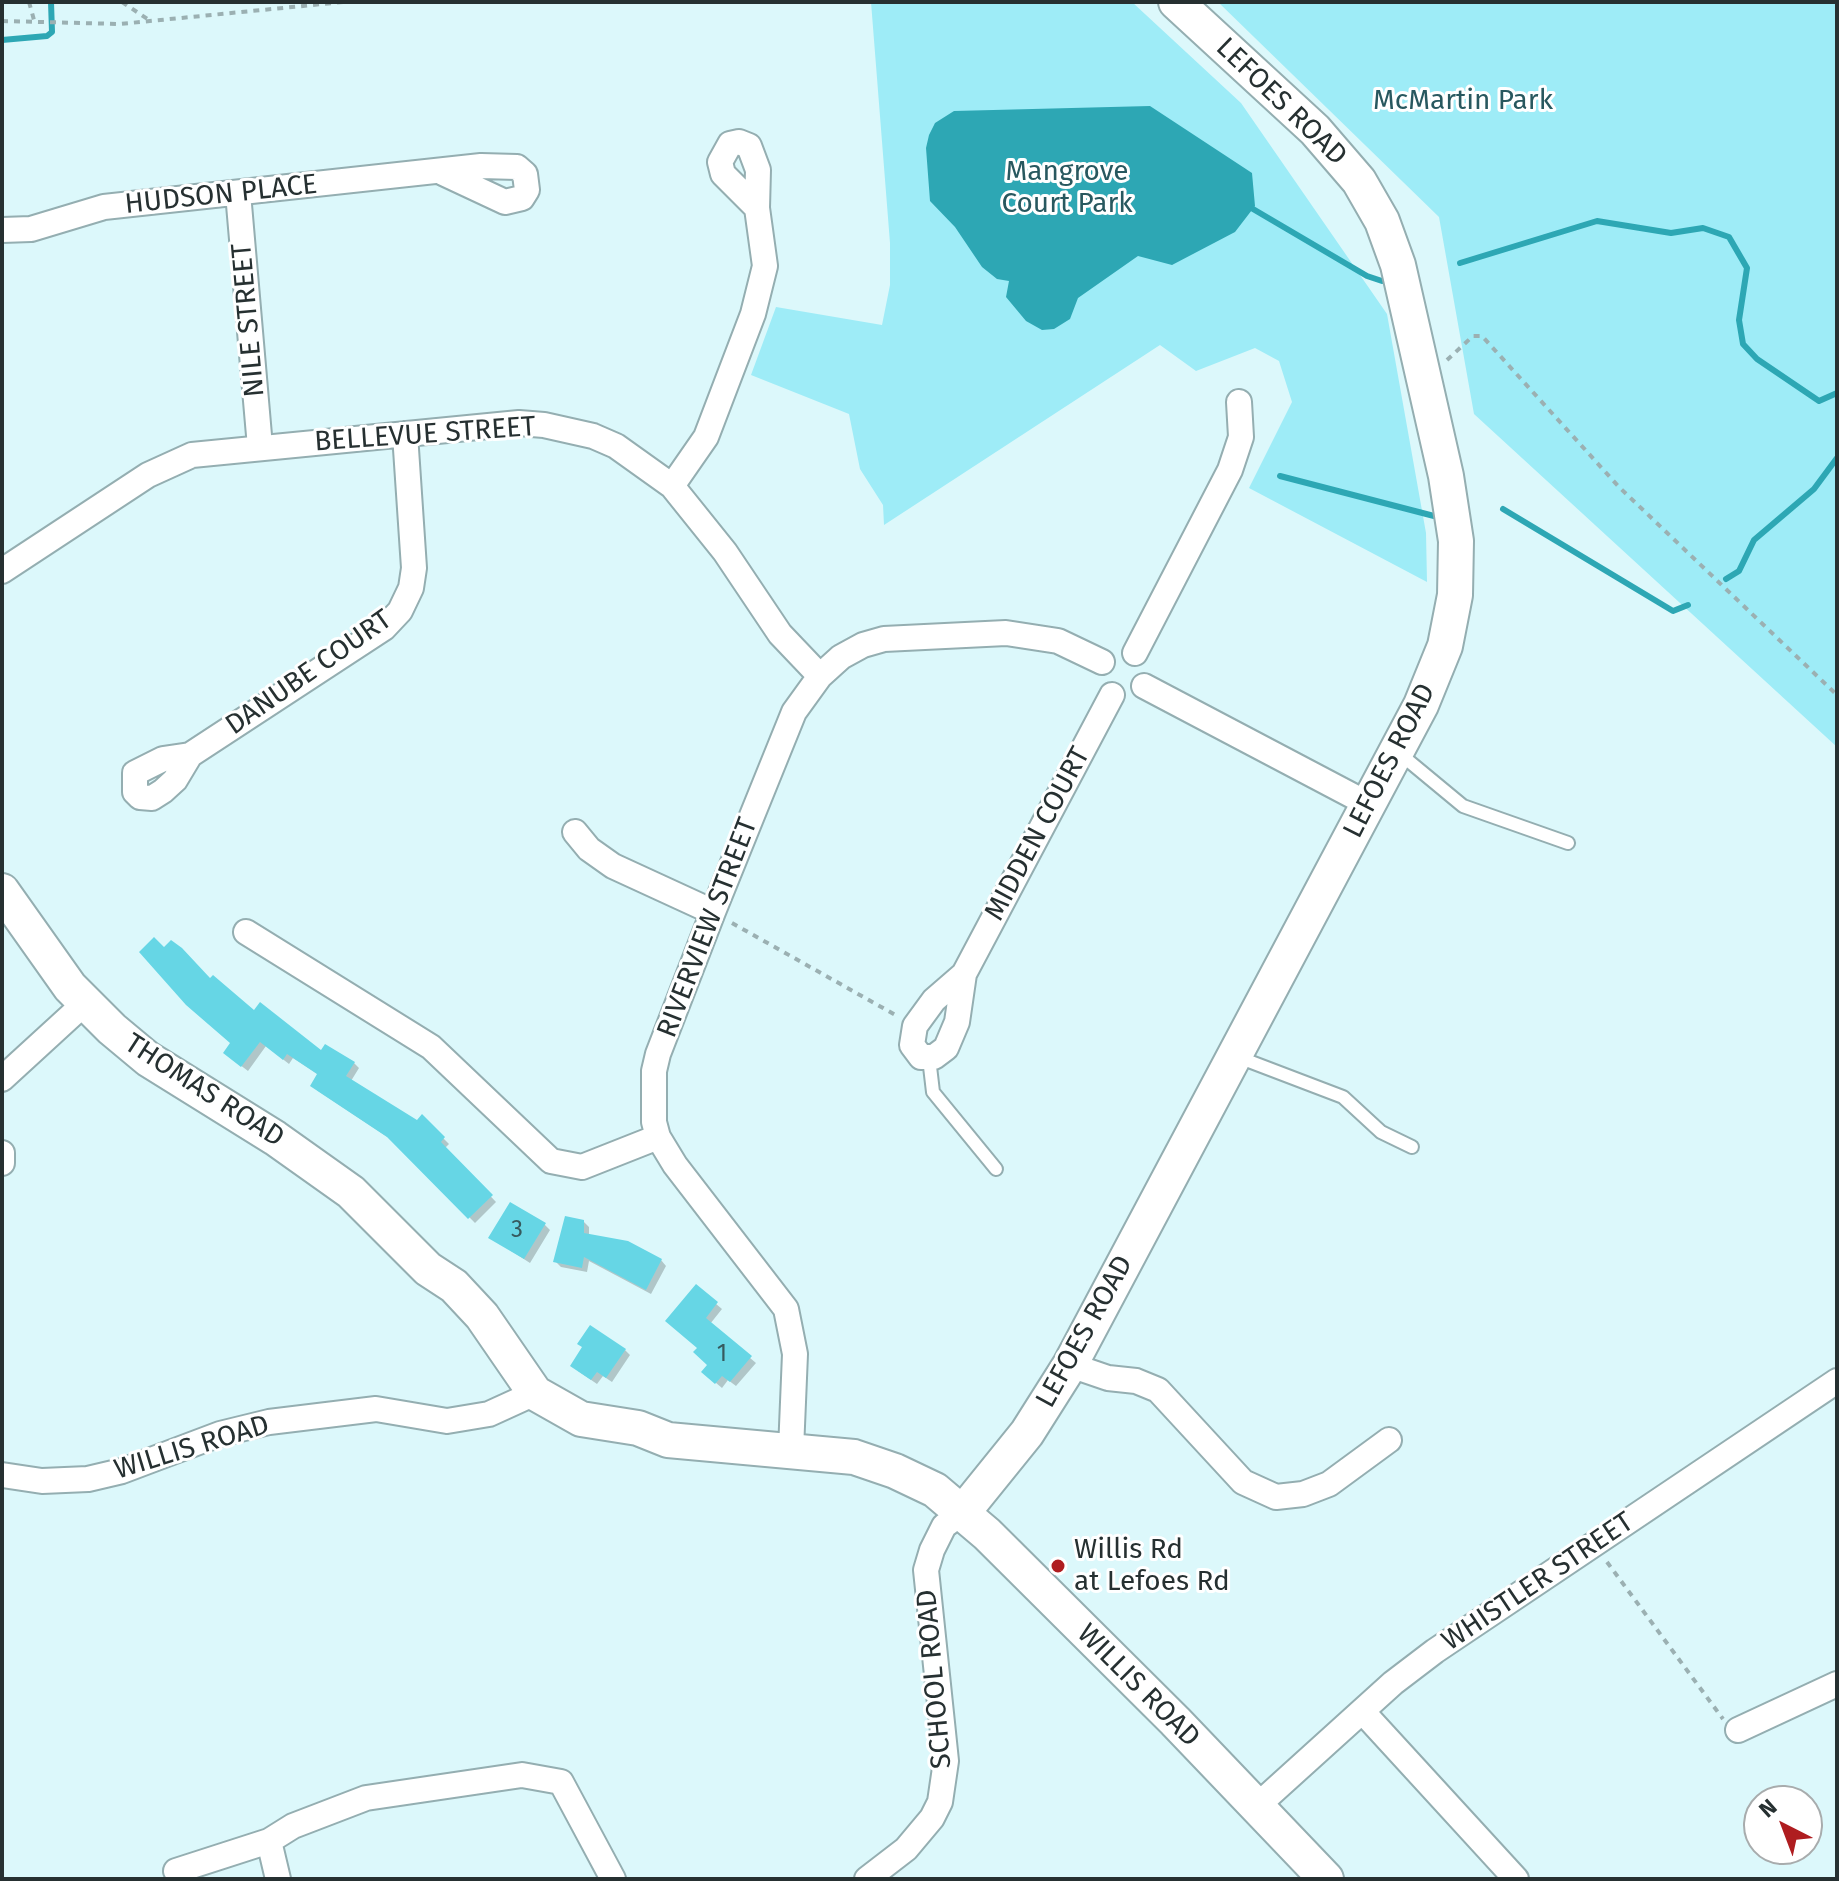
<!DOCTYPE html>
<html>
<head>
<meta charset="utf-8">
<style>
  body { margin:0 }
  #map { position:relative; width:1839px; height:1881px; overflow:hidden; background:#dcf8fb; font-family:"Fira Sans",sans-serif }
  canvas { display:block }
  .frame { position:absolute; inset:0; border:4px solid #263031; pointer-events:none }
  .north { position:absolute; left:1743px; top:1785px; width:80px; height:80px; box-sizing:border-box; background:#fff; border:2px solid #a8acad; border-radius:50%; rotate:318deg; font-size:22px; font-weight:700; line-height:32px; text-align:center; color:#263031 }
  .north::after { content:''; display:block; margin:auto; width:28px; height:36px; background:#af1d20; clip-path:polygon(50% 0,100% 100%,50% 72%,0 100%) }
</style>
</head>
<body>
<div id="map">
<canvas width="1839" height="1881"></canvas>
<div class="frame"></div>
<div class="north">N</div>
</div>
<script>
const ctx = document.querySelector('canvas').getContext('2d');
ctx.lineJoin = 'round';
function fillPath(path, color) { ctx.fillStyle = color; ctx.fill(path, 'evenodd'); }
const shape = rows => new Path2D(rows.map(r => 'M' + r).join(''));
function strokePath(path, color, width, dash) { ctx.strokeStyle = color; ctx.lineWidth = width; ctx.lineCap = dash ? 'butt' : 'round'; ctx.setLineDash(dash || []); ctx.stroke(path); }
function drawText(font, color, halo, rows, align = 'center') {
  ctx.font = font + ' "Fira Sans",sans-serif'; ctx.lineWidth = 6; ctx.setLineDash([]); ctx.textBaseline = 'middle'; ctx.strokeStyle = halo; ctx.fillStyle = color; for (const [text, x, y, turn = 0] of rows) {
    ctx.save(); ctx.translate(x, y); ctx.rotate((+turn || 0) * Math.PI / 180); ctx.textAlign = isNaN(turn) ? turn : align; if (halo) ctx.strokeText(text, 0, 0); ctx.fillText(text, 0, 0); ctx.restore();
  }
}
const green = shape([
  [871,2,1132,2,1241,103,1387,314,1426,533,1427,582,1249,488,1292,402,1279,361,1255,348,1196,371,1160,345,884,525,883,505,860,469,849,414,751,375,776,307,882,325,890,285,890,243],
  [1218,2,1837,2,1837,747,1474,414,1439,217]
]);
const water = shape([
  [1150,106,1252,173,1255,206,1235,232,1172,265,1138,256,1078,298,1070,319,1054,329,1042,330,1026,321,1006,297,1009,281,997,279,982,267,955,227,930,201,926,148,929,135,935,123,954,111]
]);
const shadow = shape([
  [255,1013,322,1053,354,1063,359,1068,351,1081,417,1122,422,1117,449,1144,445,1148,496,1202,475,1223,395,1142,318,1091,312,1086,319,1075,293,1058,289,1064,266,1046,248,1071,231,1058,232,1043],
  [583,1221,589,1227,589,1235,661,1260,666,1266,651,1294,589,1261,587,1272,561,1267,556,1262],
  [544,1224,550,1230,530,1263,491,1238],
  [696,1287,722,1309,710,1324,756,1363,736,1386,728,1380,722,1388,709,1377,710,1365,699,1348],
  [625,1350,630,1355,612,1382,603,1376,597,1384,578,1371]
]);
const stream = shape([
  [2,40,47,36,52,32,51,2],
  [1253,209,1367,276,1382,281],
  [1460,263,1597,221,1671,233,1703,228,1729,237,1747,268,1739,320,1743,344,1757,359,1819,401,1837,393],
  [1280,476,1434,516],
  [1503,509,1673,611,1688,605],
  [1726,579,1739,571,1754,540,1814,489,1837,458]
]);
const building = shape([
  [154,937,164,947,171,940,182,948,210,978,213,975,254,1010,260,1002,321,1050,325,1044,355,1062,346,1076,417,1120,422,1114,445,1137,441,1142,493,1195,468,1219,387,1137,310,1086,317,1074,287,1054,283,1060,260,1042,241,1067,223,1053,230,1043,186,1005,139,952],
  [510,1202,546,1223,524,1259,488,1238],
  [565,1216,584,1220,584,1233,628,1241,662,1259,646,1290,584,1257,582,1268,553,1262],
  [696,1284,718,1302,706,1318,752,1356,730,1382,722,1376,715,1384,701,1372,707,1365,693,1352,697,1348,665,1321],
  [590,1325,626,1349,606,1378,597,1372,591,1380,570,1366,582,1347,577,1344]
]);
const path = shape([
  [29,2,34,20],
  [122,2,149,20],
  [2,21,120,24,343,2],
  [1447,360,1473,336,1482,336,1619,487,1837,695],
  [732,923,899,1017],
  [1607,1562,1723,1719]
]);
const lane = shape([
  [1399,753,1463,806,1568,843],
  [1238,1057,1343,1097,1381,1132,1412,1147],
  [929,1058,933,1092,996,1169]
]);
const street = shape([
  [238,193,260,447],
  [2,230,31,229,104,207,481,166,517,167,525,174,527,190,522,198,505,202,443,173],
  [672,486,706,437,753,314,765,266,757,208,758,170,749,146,739,142,730,144,720,162,723,174,757,208],
  [2,571,148,475,192,455,519,423,544,425,593,436,616,446,672,486,725,552,780,634,820,676],
  [1135,653,1230,470,1241,437,1239,402],
  [1144,686,1368,804],
  [190,755,175,780,163,791,152,798,140,797,135,792,135,773,163,759,190,755,384,628,400,611,411,588,414,568,405,434],
  [575,832,589,849,613,866,713,912],
  [246,932,431,1047,551,1161,582,1167,658,1137],
  [964,974,934,1000,915,1026,912,1045,921,1057,934,1057,946,1048,957,1022,964,974,1112,695],
  [2,1079,86,1002],
  [2,1153,2,1163],
  [1070,1365,1108,1378,1136,1381,1158,1390,1243,1482,1276,1497,1303,1494,1329,1484,1389,1440],
  [791,1450,795,1354,786,1309,675,1165,658,1137,654,1122,654,1071,658,1054,713,912,794,712,820,676,841,657,863,645,884,639,1006,633,1058,641,1102,662],
  [2,1475,42,1481,88,1479,122,1471,220,1434,269,1422,376,1409,447,1421,489,1414,535,1393],
  [1362,1711,1516,1879],
  [1738,1730,1837,1684],
  [1257,1806,1393,1683,1435,1651,1837,1381],
  [269,1841,278,1879],
  [176,1871,269,1841,293,1826,366,1798,522,1775,561,1782,613,1879],
  [867,1879,906,1849,932,1818,940,1802,946,1761,926,1570,932,1550,944,1526,964,1511]
]);
const secondary = shape([
  [2,891,70,987,112,1029,148,1059,275,1138,351,1192,428,1269,454,1286,482,1316,535,1393,581,1419,638,1428,668,1440,854,1457,895,1471,935,1490,987,1534,1175,1721,1326,1879],
  [964,1511,1027,1433,1070,1365,1421,705,1445,646,1455,595,1456,541,1446,476,1398,265,1382,221,1359,181,1315,130,1176,2]
]);
const markers = [
  [1058,1566,8,"#af1d20"]
];
const numberNames = [
  ["3",517,1230],
  ["1",722,1354]
];
const parkNames = [
  ["McMartin Park",1463,101],
  ["Mangrove",1067,172],
  ["Court Park",1067,204]
];
const streetNames = [
  ["LEFOES ROAD",1281,102,44],
  ["HUDSON PLACE",221,195,-6],
  ["NILE STREET",249,320,-95],
  ["BELLEVUE STREET",425,435,-4],
  ["DANUBE COURT",309,673,-35],
  ["LEFOES ROAD",1390,761,-63],
  ["MIDDEN COURT",1038,834,-62],
  ["RIVERVIEW STREET",708,928,-69],
  ["THOMAS ROAD",204,1091,33],
  ["LEFOES ROAD",1085,1332,-61],
  ["WILLIS ROAD",192,1448,-17],
  ["WHISTLER STREET",1538,1582,-34],
  ["SCHOOL ROAD",935,1679,-95],
  ["WILLIS ROAD",1138,1686,45]
];
const poiNames = [
  ["Willis Rd",1074,1550],
  ["at Lefoes Rd",1074,1582]
];
fillPath(green, '#9eecf7');
fillPath(water, '#2da7b4');
fillPath(shadow, '#0003');
strokePath(stream, '#2da7b4', 6);
fillPath(building, '#66d6e5');
strokePath(lane, '#94aeb1', 16);
strokePath(street, '#94aeb1', 28);
strokePath(secondary, '#94aeb1', 38);
strokePath(path, '#9bb0b2', 4, [6, 6]);
strokePath(lane, '#fff', 12);
strokePath(street, '#fff', 24);
strokePath(secondary, '#fff', 34);
for (const [x, y, r, color] of markers) { const dot = new Path2D(); dot.arc(x, y, r, 0, 2 * Math.PI); ctx.fillStyle = color; ctx.fill(dot); strokePath(dot, '#fff', 3); }
drawText('24px', '#365a5e', null, numberNames);
drawText('28px', '#28585f', '#fff', parkNames);
drawText('28px', '#263031', '#fff', streetNames);
drawText('28px', '#263031', '#fff', poiNames, 'left');
</script>
</body>
</html>
